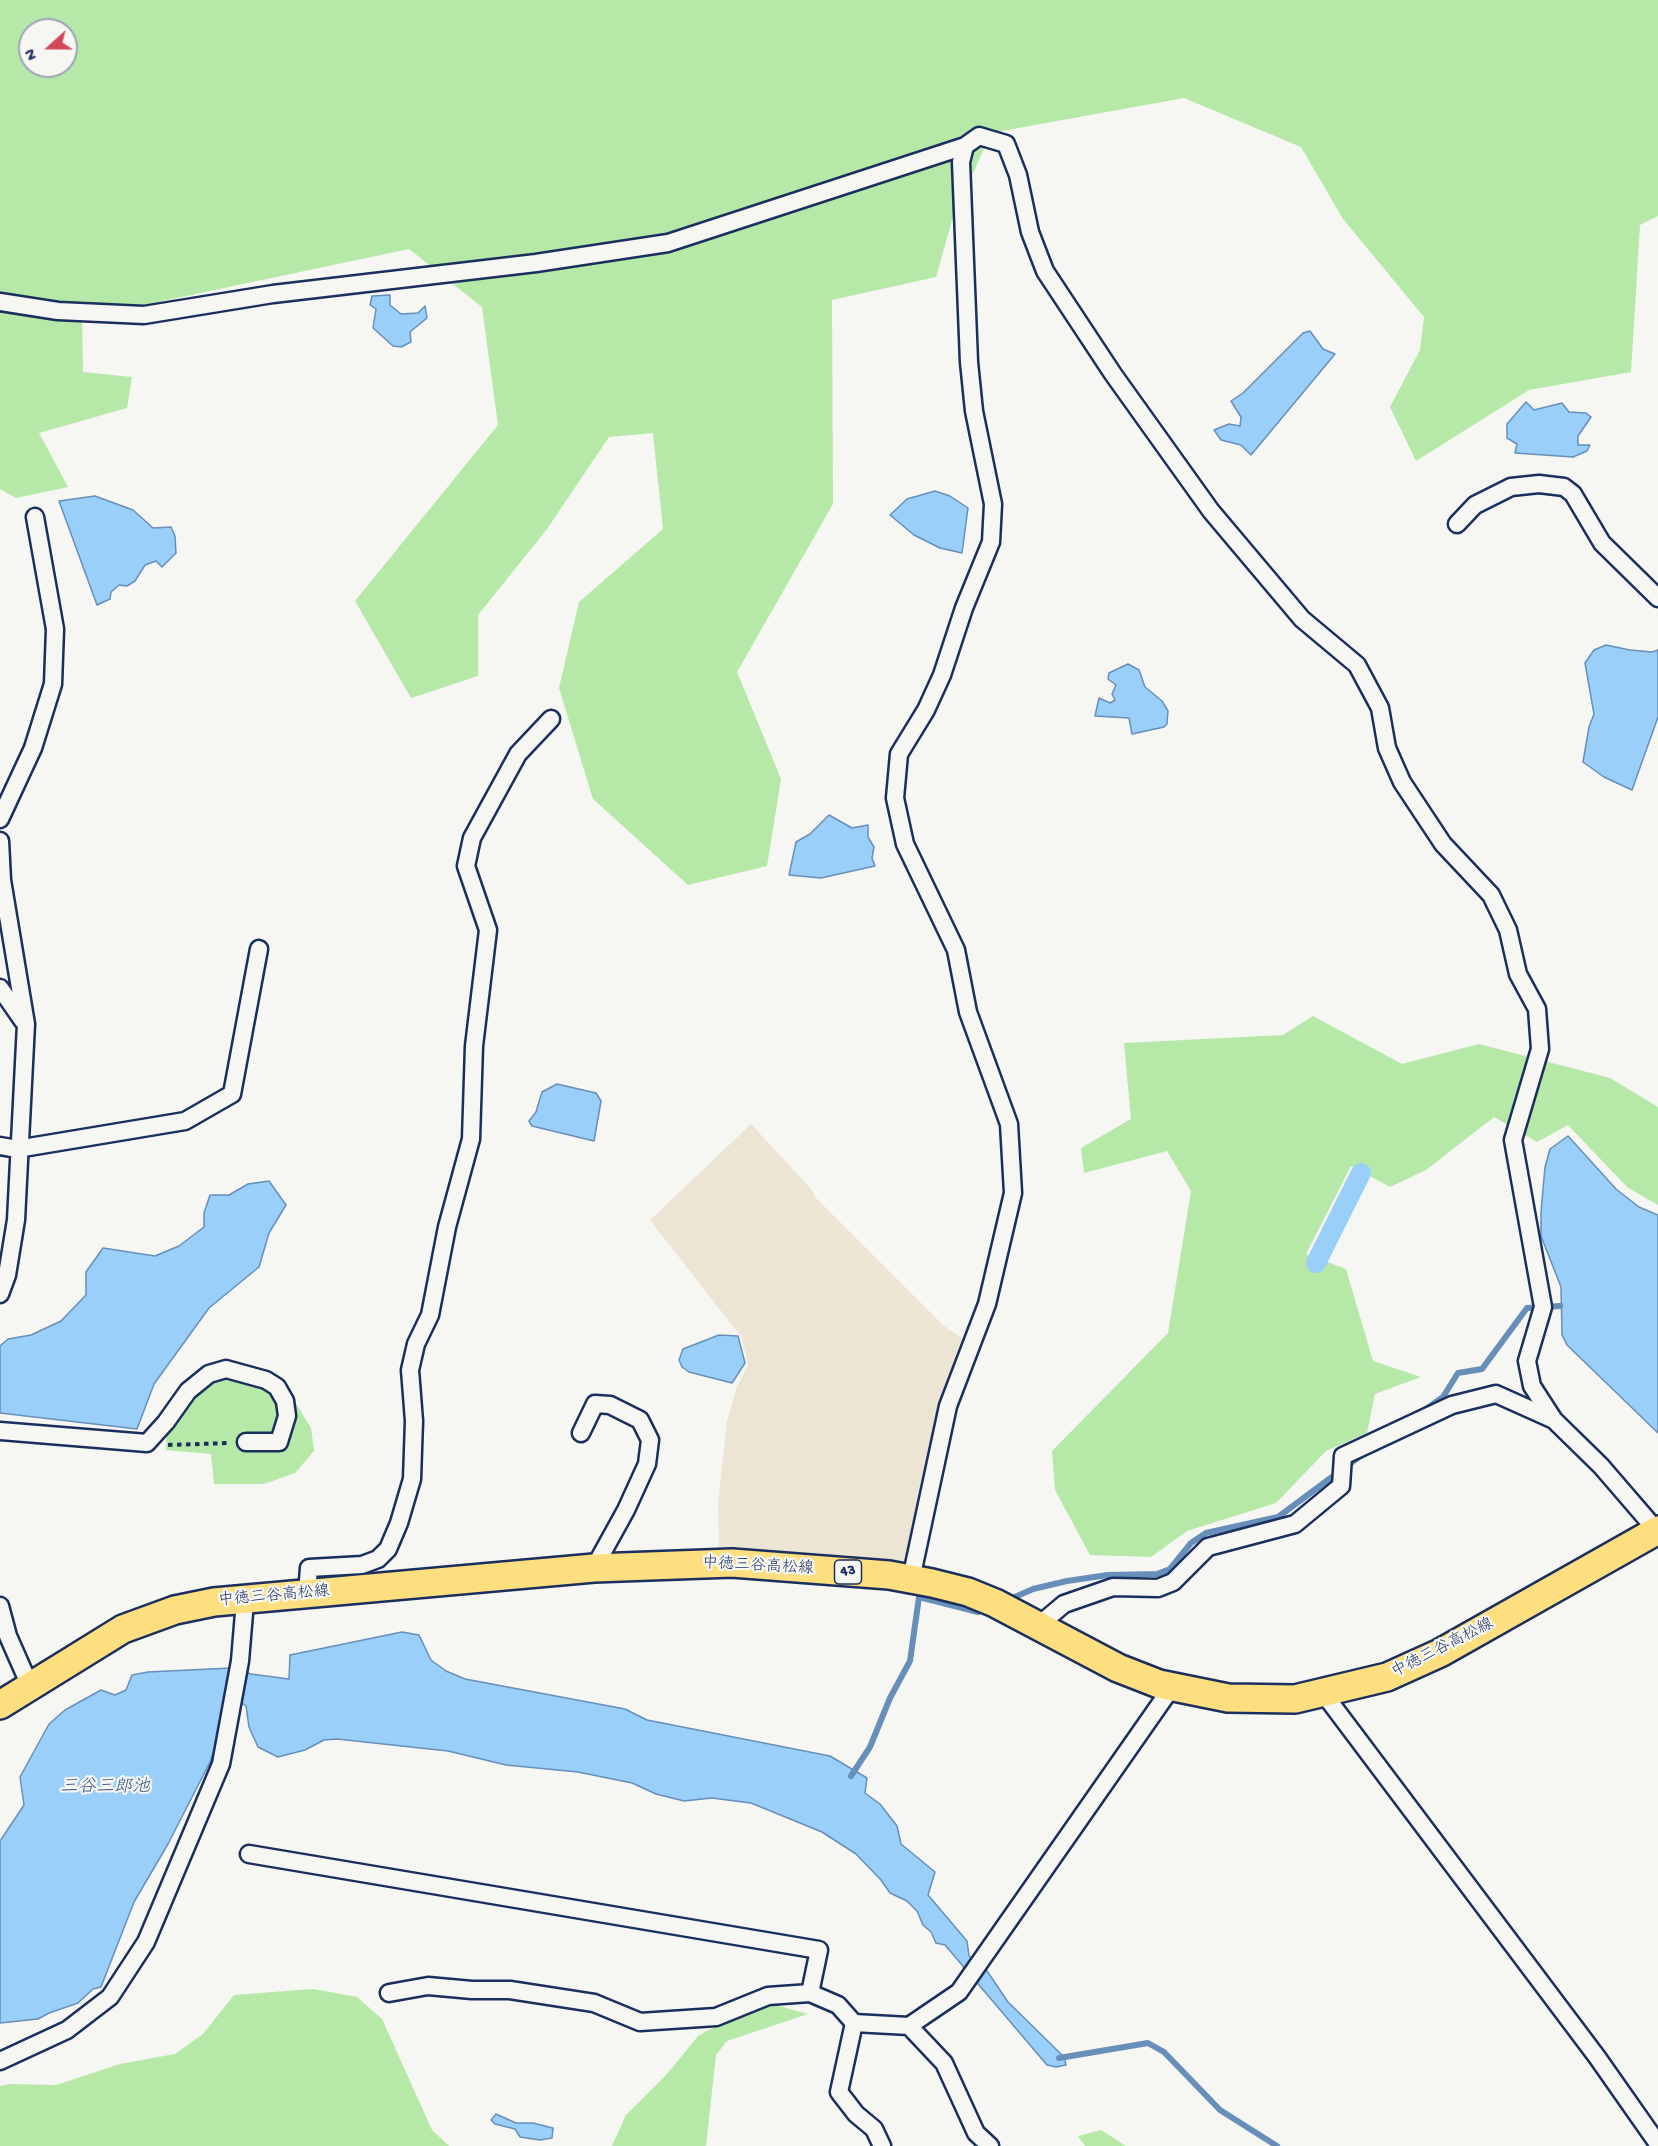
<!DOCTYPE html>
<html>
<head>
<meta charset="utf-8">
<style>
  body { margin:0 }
  #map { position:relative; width:1658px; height:2146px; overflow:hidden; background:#f6f6f2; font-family:"Gochi Hand",sans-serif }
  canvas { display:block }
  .north { position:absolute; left:18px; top:18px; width:60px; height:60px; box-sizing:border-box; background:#f6f6f2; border:2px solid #9ea6b7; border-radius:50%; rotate:249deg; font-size:16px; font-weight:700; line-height:24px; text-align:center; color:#1b2f5e }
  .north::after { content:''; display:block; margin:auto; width:21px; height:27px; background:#d1495b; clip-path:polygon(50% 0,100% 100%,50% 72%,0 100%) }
</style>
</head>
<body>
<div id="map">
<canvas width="1658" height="2146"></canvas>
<div class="north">N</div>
</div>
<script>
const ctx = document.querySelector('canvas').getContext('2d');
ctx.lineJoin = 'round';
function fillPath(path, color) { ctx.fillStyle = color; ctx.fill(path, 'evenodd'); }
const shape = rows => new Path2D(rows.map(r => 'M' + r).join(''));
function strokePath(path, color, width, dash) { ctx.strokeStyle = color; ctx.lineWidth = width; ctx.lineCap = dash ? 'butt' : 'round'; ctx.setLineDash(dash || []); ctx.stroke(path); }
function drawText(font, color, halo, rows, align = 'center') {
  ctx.font = font + ' "Gochi Hand","Klee One",sans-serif'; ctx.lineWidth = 4.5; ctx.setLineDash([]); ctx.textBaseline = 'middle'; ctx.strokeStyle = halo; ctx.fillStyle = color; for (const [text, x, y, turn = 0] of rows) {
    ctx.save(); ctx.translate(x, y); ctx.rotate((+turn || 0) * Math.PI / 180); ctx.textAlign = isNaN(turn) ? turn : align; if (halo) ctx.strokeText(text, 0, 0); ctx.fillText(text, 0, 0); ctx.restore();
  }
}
const built = shape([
  [751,1124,813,1191,814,1196,944,1326,962,1338,934,1421,928,1477,911,1555,900,1568,719,1549,718,1503,727,1421,736,1389,748,1365,742,1338,650,1220]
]);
const green = shape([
  [0,0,1658,0,1658,216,1640,225,1631,372,1529,390,1416,461,1390,407,1420,350,1424,317,1343,219,1301,147,1184,98,991,133,952,220,936,277,832,300,833,504,737,672,781,779,767,866,688,885,593,799,559,688,579,602,663,529,653,433,609,437,547,529,478,615,478,676,411,698,355,601,498,425,482,307,409,249,82,318,83,372,132,377,127,408,39,433,68,487,16,498,0,489],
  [30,30,66,30,66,66,30,66],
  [1313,1016,1402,1064,1479,1044,1610,1078,1658,1107,1658,1205,1627,1187,1568,1125,1537,1142,1494,1117,1426,1170,1390,1187,1351,1166,1306,1254,1346,1269,1373,1361,1421,1377,1375,1394,1367,1433,1326,1451,1276,1503,1187,1531,1151,1557,1090,1555,1055,1490,1052,1451,1168,1333,1191,1191,1167,1151,1084,1173,1081,1148,1131,1119,1124,1043,1283,1035],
  [213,1374,268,1387,297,1405,311,1428,314,1451,295,1473,264,1484,214,1484,211,1454,166,1450,167,1426],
  [313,1989,357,1997,382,2019,432,2130,449,2146,0,2146,0,2086,10,2084,56,2085,120,2064,175,2054,203,2034,234,1995],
  [776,2005,808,2014,727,2041,716,2055,706,2146,612,2146,626,2115,667,2074,698,2036,734,2016],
  [1101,2130,1126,2146,1085,2146,1078,2136]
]);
const water = shape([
  [390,295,390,305,401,314,418,313,425,306,427,318,410,332,411,342,401,347,393,346,373,328,376,309,370,305,372,296,390,295],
  [1310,331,1323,349,1335,354,1251,455,1241,445,1221,440,1214,430,1229,424,1240,426,1241,417,1231,401,1243,393,1303,333,1310,331],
  [1526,402,1534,410,1562,403,1569,412,1586,413,1591,417,1578,436,1578,445,1590,445,1587,451,1573,457,1515,453,1517,444,1507,438,1507,424,1526,402],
  [935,491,950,496,968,508,962,553,940,548,914,535,890,515,907,499,935,491],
  [95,496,133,510,153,528,171,527,175,536,176,553,162,567,156,561,145,565,135,581,127,586,119,585,111,592,110,599,97,605,59,501,95,496],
  [1606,645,1630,650,1652,652,1658,650,1658,717,1632,790,1604,777,1583,762,1589,727,1594,714,1585,663,1594,650,1606,645],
  [1128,664,1139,670,1145,687,1162,701,1168,711,1167,724,1164,727,1132,734,1129,718,1095,716,1099,698,1110,703,1115,700,1112,694,1116,685,1108,679,1109,673,1128,664],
  [829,815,852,828,868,825,868,837,874,847,872,858,875,866,821,878,789,875,796,842,810,834,829,815],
  [557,1084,596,1093,601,1101,594,1141,532,1126,529,1121,536,1112,542,1092,557,1084],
  [1568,1136,1616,1189,1639,1207,1658,1215,1658,1433,1567,1345,1562,1335,1561,1287,1541,1236,1541,1212,1545,1167,1550,1149,1568,1136],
  [269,1181,286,1205,269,1233,259,1267,209,1308,154,1384,137,1429,0,1413,0,1346,8,1339,31,1335,61,1321,86,1295,86,1272,103,1248,155,1256,179,1246,204,1227,204,1213,210,1195,229,1195,248,1184,269,1181],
  [719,1335,738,1336,745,1363,732,1383,689,1372,682,1367,679,1360,683,1349,719,1335],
  [402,1632,419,1635,431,1660,446,1671,465,1679,625,1709,647,1720,830,1756,867,1778,865,1793,880,1804,897,1826,901,1844,935,1872,928,1895,967,1941,969,1956,985,1968,1008,2002,1064,2057,1066,2065,1056,2067,1047,2065,945,1945,936,1943,931,1932,923,1925,917,1911,907,1901,890,1893,881,1880,856,1854,822,1832,751,1803,712,1798,684,1801,656,1794,632,1783,578,1772,506,1765,448,1751,337,1739,324,1740,305,1750,278,1757,258,1747,249,1727,246,1706,239,1701,224,1701,218,1740,210,1762,168,1844,134,1902,101,1987,93,1989,78,2003,49,2013,38,2019,0,2023,0,1841,24,1805,20,1777,49,1724,65,1710,101,1690,115,1695,126,1690,132,1675,148,1672,231,1668,251,1674,289,1679,290,1655,402,1632],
  [496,2114,516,2123,533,2123,553,2128,552,2138,540,2140,520,2137,515,2129,495,2124,491,2120,496,2114]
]);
const stream = shape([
  [1426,1409,1443,1397,1458,1373,1482,1369,1527,1308,1560,1306],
  [1008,1600,1033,1589,1067,1581,1108,1575,1157,1574,1170,1569,1191,1543,1206,1533,1278,1517,1363,1454],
  [851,1776,870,1747,890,1698,910,1661,919,1597,978,1612,987,1608],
  [1059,2058,1148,2043,1164,2052,1220,2110,1277,2146]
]);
const canal = shape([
  [1316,1263,1361,1173]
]);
const path = shape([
  [168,1445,230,1443]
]);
const minor = shape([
  [0,302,58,311,144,315,273,294,536,263,668,243,965,146],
  [1457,524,1475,505,1511,487,1539,484,1564,487,1573,494,1602,543,1658,598],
  [0,819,33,748,53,684,55,629,35,517],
  [0,841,2,880,26,1024,16,1220,7,1275,0,1294],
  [0,988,23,1021],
  [0,1146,17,1149,185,1121,232,1094,259,949],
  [0,1431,147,1443,166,1422,188,1391,209,1374,226,1369,266,1380,277,1387,285,1401,287,1416,279,1442,246,1442],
  [581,1433,595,1404,610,1405,640,1420,650,1440,647,1464,626,1510,594,1568],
  [911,1579,948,1406,987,1304,1013,1193,1009,1124,968,1012,956,950,905,844,895,798,899,754,926,710,942,675,964,608,991,542,993,504,974,411,969,362,961,162,965,146,979,136,1006,144,1018,175,1030,232,1045,271,1113,374,1211,511,1302,619,1357,665,1380,708,1387,748,1402,782,1443,844,1491,895,1508,930,1518,974,1537,1009,1540,1049,1513,1140,1543,1307,1527,1361,1532,1386,1554,1420,1601,1466,1657,1531],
  [307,1593,309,1568,362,1565,378,1559,388,1549,399,1523,412,1479,414,1421,410,1370,416,1344,430,1315,447,1227,471,1139,474,1046,488,930,466,866,472,838,518,754,551,719],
  [0,1606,8,1636,30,1686],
  [1039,1625,1064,1604,1113,1587,1158,1588,1173,1582,1208,1547,1295,1524,1341,1486,1343,1456,1452,1405,1496,1394,1554,1420],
  [1324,1694,1597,2057,1658,2144],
  [249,1854,819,1950,810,1993,838,2005,854,2023,909,2026,959,1992,1172,1687],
  [389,1993,428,1986,472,1990,510,1990,594,2003,640,2022,716,2017,768,1996,810,1993],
  [854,2023,839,2092,856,2114,874,2129,882,2146],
  [909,2026,944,2063,976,2133,990,2146],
  [0,2061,67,2030,110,1997,146,1942,221,1764,240,1661,244,1613,241,1598]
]);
const primary = shape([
  [0,1705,123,1629,175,1610,214,1602,594,1568,732,1563,889,1575,932,1583,968,1592,995,1603,1118,1668,1159,1684,1228,1698,1295,1699,1387,1677,1440,1653,1658,1530]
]);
const shields = [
  [848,1572,27]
];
const shieldNames = [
  ["43",848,1572]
];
const streetNames = [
  ["中徳三谷高松線",758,1567,3],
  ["中徳三谷高松線",274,1597,-5],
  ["中徳三谷高松線",1443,1649,-27]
];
const waterNames = [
  ["三谷三郎池",105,1788]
];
fillPath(built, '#ede5d4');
fillPath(green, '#b6e8a8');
fillPath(water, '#99cff8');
strokePath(water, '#678fba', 1.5);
strokePath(stream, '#678fba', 6);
strokePath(canal, '#99cff8', 20);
strokePath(minor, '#1b2f5e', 21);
strokePath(primary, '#1b2f5e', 32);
strokePath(path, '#1b2f5e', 4, [4.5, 4.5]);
strokePath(minor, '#f6f6f2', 16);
strokePath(primary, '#fedf80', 27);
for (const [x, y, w] of shields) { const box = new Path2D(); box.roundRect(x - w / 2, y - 12, w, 24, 4.5); ctx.fillStyle = '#f6f6f2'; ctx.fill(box); strokePath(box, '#1b2f5e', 1.5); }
drawText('bold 15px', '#1b2f5e', null, shieldNames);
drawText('16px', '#1b2f5e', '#f6f6f2', streetNames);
drawText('italic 18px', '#3a5784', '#f6f6f2', waterNames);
</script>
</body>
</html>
